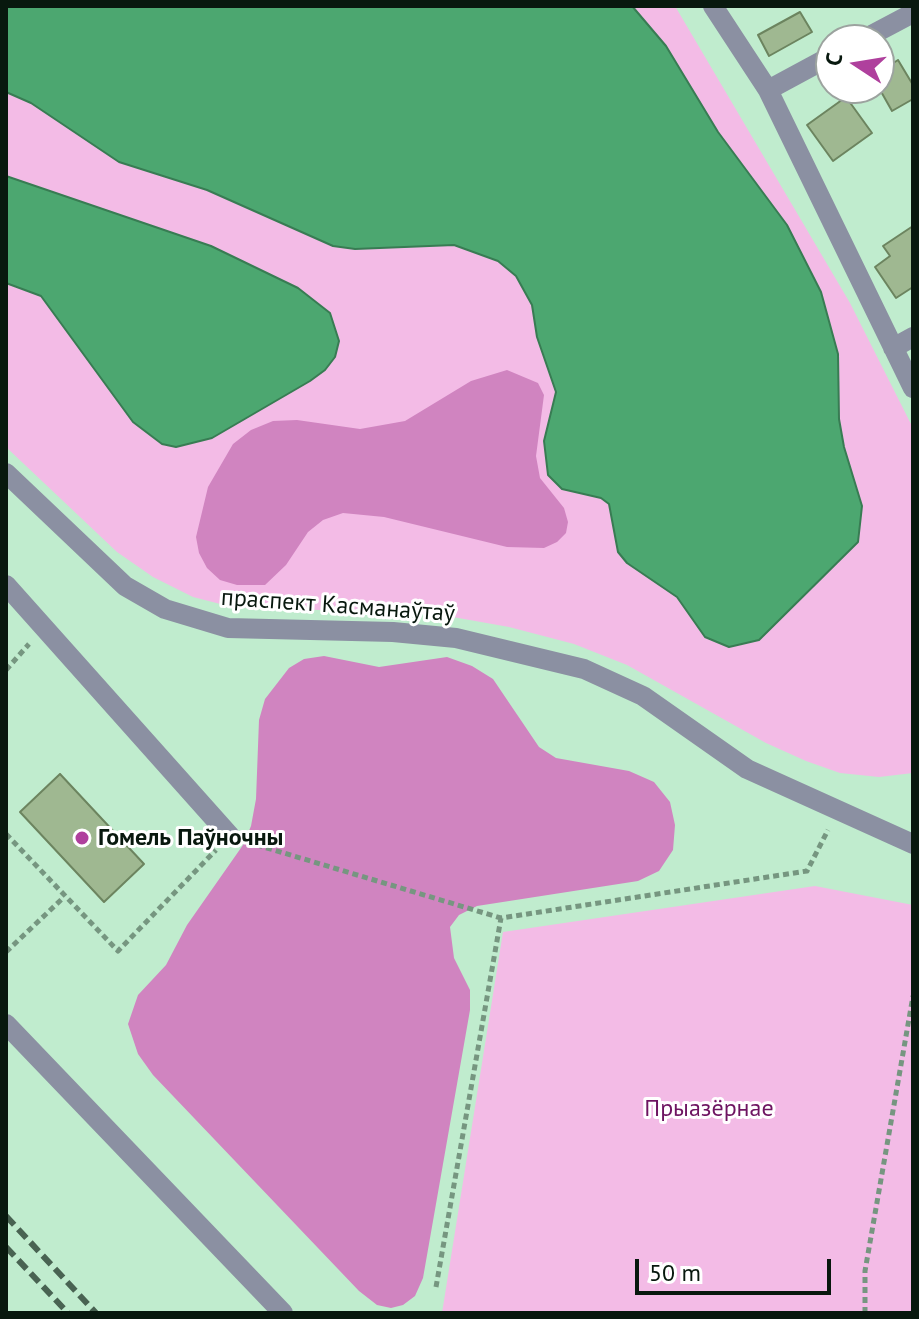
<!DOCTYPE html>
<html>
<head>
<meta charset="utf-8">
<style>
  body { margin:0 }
  #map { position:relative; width:919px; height:1319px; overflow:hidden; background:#c0ecce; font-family:"PT Sans",sans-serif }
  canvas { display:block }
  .frame { position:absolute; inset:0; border:8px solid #08180e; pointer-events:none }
  .north { position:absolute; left:815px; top:24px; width:80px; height:80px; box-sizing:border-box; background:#fff; border:2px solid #9ca39f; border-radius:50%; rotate:282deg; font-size:22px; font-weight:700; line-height:32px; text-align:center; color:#08180e }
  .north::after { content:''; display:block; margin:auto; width:28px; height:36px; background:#af409d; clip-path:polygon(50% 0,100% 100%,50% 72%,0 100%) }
  .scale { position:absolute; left:635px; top:1259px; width:196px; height:36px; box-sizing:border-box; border:4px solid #08180e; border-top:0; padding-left:10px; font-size:24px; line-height:28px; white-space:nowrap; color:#08180e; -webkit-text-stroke:6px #fff; paint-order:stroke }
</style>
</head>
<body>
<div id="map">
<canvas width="919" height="1319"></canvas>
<div class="frame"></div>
<div class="north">С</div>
<div class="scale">50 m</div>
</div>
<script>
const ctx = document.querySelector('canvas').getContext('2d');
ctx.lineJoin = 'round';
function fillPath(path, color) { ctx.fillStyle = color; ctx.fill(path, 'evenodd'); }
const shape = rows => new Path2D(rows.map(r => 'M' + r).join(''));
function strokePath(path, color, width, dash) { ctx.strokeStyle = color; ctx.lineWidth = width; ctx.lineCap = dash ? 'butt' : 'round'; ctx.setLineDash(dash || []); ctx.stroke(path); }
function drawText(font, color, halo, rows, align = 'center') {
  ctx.font = font + ' "PT Sans",sans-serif'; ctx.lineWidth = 6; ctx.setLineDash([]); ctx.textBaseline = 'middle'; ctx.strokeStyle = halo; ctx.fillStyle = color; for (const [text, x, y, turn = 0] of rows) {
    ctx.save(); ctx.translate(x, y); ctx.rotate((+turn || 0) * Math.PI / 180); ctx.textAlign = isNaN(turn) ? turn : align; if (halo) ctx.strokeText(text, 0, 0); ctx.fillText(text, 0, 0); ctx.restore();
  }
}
const green = shape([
  [6,6,675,6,850,303,913,428,913,773,879,777,840,773,806,761,766,743,627,665,574,644,509,627,436,614,232,607,193,597,153,577,117,552,6,447],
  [815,886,913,905,913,1313,442,1313,503,932]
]);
const forest = shape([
  [507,370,538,383,544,395,536,456,540,478,564,508,568,522,566,533,557,542,544,548,507,547,384,517,343,513,323,520,308,532,286,565,265,585,237,585,220,580,207,568,199,553,196,537,208,487,233,444,251,430,273,421,297,420,360,429,405,421,471,381],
  [324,656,379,667,447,657,472,666,493,679,539,747,556,758,629,771,654,782,670,802,675,825,673,850,659,871,638,881,477,906,459,915,450,927,454,958,470,990,470,1010,423,1278,415,1296,403,1305,391,1308,377,1305,359,1291,153,1075,138,1054,128,1024,138,995,166,965,187,925,243,845,251,826,256,799,259,720,265,699,289,668,304,659]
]);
const water = shape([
  [6,6,632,6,666,46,718,132,787,225,821,292,838,354,839,419,844,447,862,506,858,542,759,640,729,647,705,637,677,597,627,563,618,552,609,504,601,498,562,489,548,475,544,441,556,392,537,337,532,305,516,276,498,261,454,245,355,249,333,246,207,190,119,162,31,103,6,92,6,6],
  [6,176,211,246,298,288,330,313,339,341,335,357,325,370,310,381,212,438,176,447,162,444,133,422,41,296,6,283,6,176]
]);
const building = shape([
  [800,12,812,32,769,56,758,35,800,12],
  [898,60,913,85,913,99,892,111,879,88,879,72,898,60],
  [846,97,872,133,833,161,807,125,846,97],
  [913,226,913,287,896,298,875,267,890,256,883,246,913,226],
  [60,774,144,864,104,902,20,812,60,774]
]);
const path = shape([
  [6,670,29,644],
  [6,834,118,951,216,850],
  [247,842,501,918],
  [6,952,64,897],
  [436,1287,501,918,807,871,828,830],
  [865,1313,865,1271,913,996]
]);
const minor = shape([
  [713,6,768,90,913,388],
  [862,40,913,13],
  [768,90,831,56],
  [893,348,913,337],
  [6,473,125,586,165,609,228,628,393,632,456,638,584,669,643,696,747,769,913,844],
  [6,585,230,836],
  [6,1024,283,1313]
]);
const rail = shape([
  [6,1216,96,1313],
  [6,1247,68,1313]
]);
const markers = [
  [82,838,8,"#af409d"]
];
const streetNames = [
  ["праспект Касманаўтаў",338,606,4]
];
const poiNames = [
  ["Гомель Паўночны",98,838]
];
const parkNames = [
  ["Прыазёрнае",709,1109]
];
fillPath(green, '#f3bbe6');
fillPath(forest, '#d084c0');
fillPath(water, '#4ca770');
strokePath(water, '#387c53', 2);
fillPath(building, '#9fb891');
strokePath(building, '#6c845f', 2);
strokePath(path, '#769680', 5, [6, 4]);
strokePath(minor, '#8b90a2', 20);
strokePath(rail, '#496352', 6, [12, 6]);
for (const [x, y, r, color] of markers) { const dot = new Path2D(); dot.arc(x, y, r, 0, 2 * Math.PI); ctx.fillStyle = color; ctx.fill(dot); strokePath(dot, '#fff', 3); }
drawText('24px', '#08180e', '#fff', streetNames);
drawText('bold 24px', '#08180e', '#fff', poiNames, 'left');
drawText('24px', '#6e1461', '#fff', parkNames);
</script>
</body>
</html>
